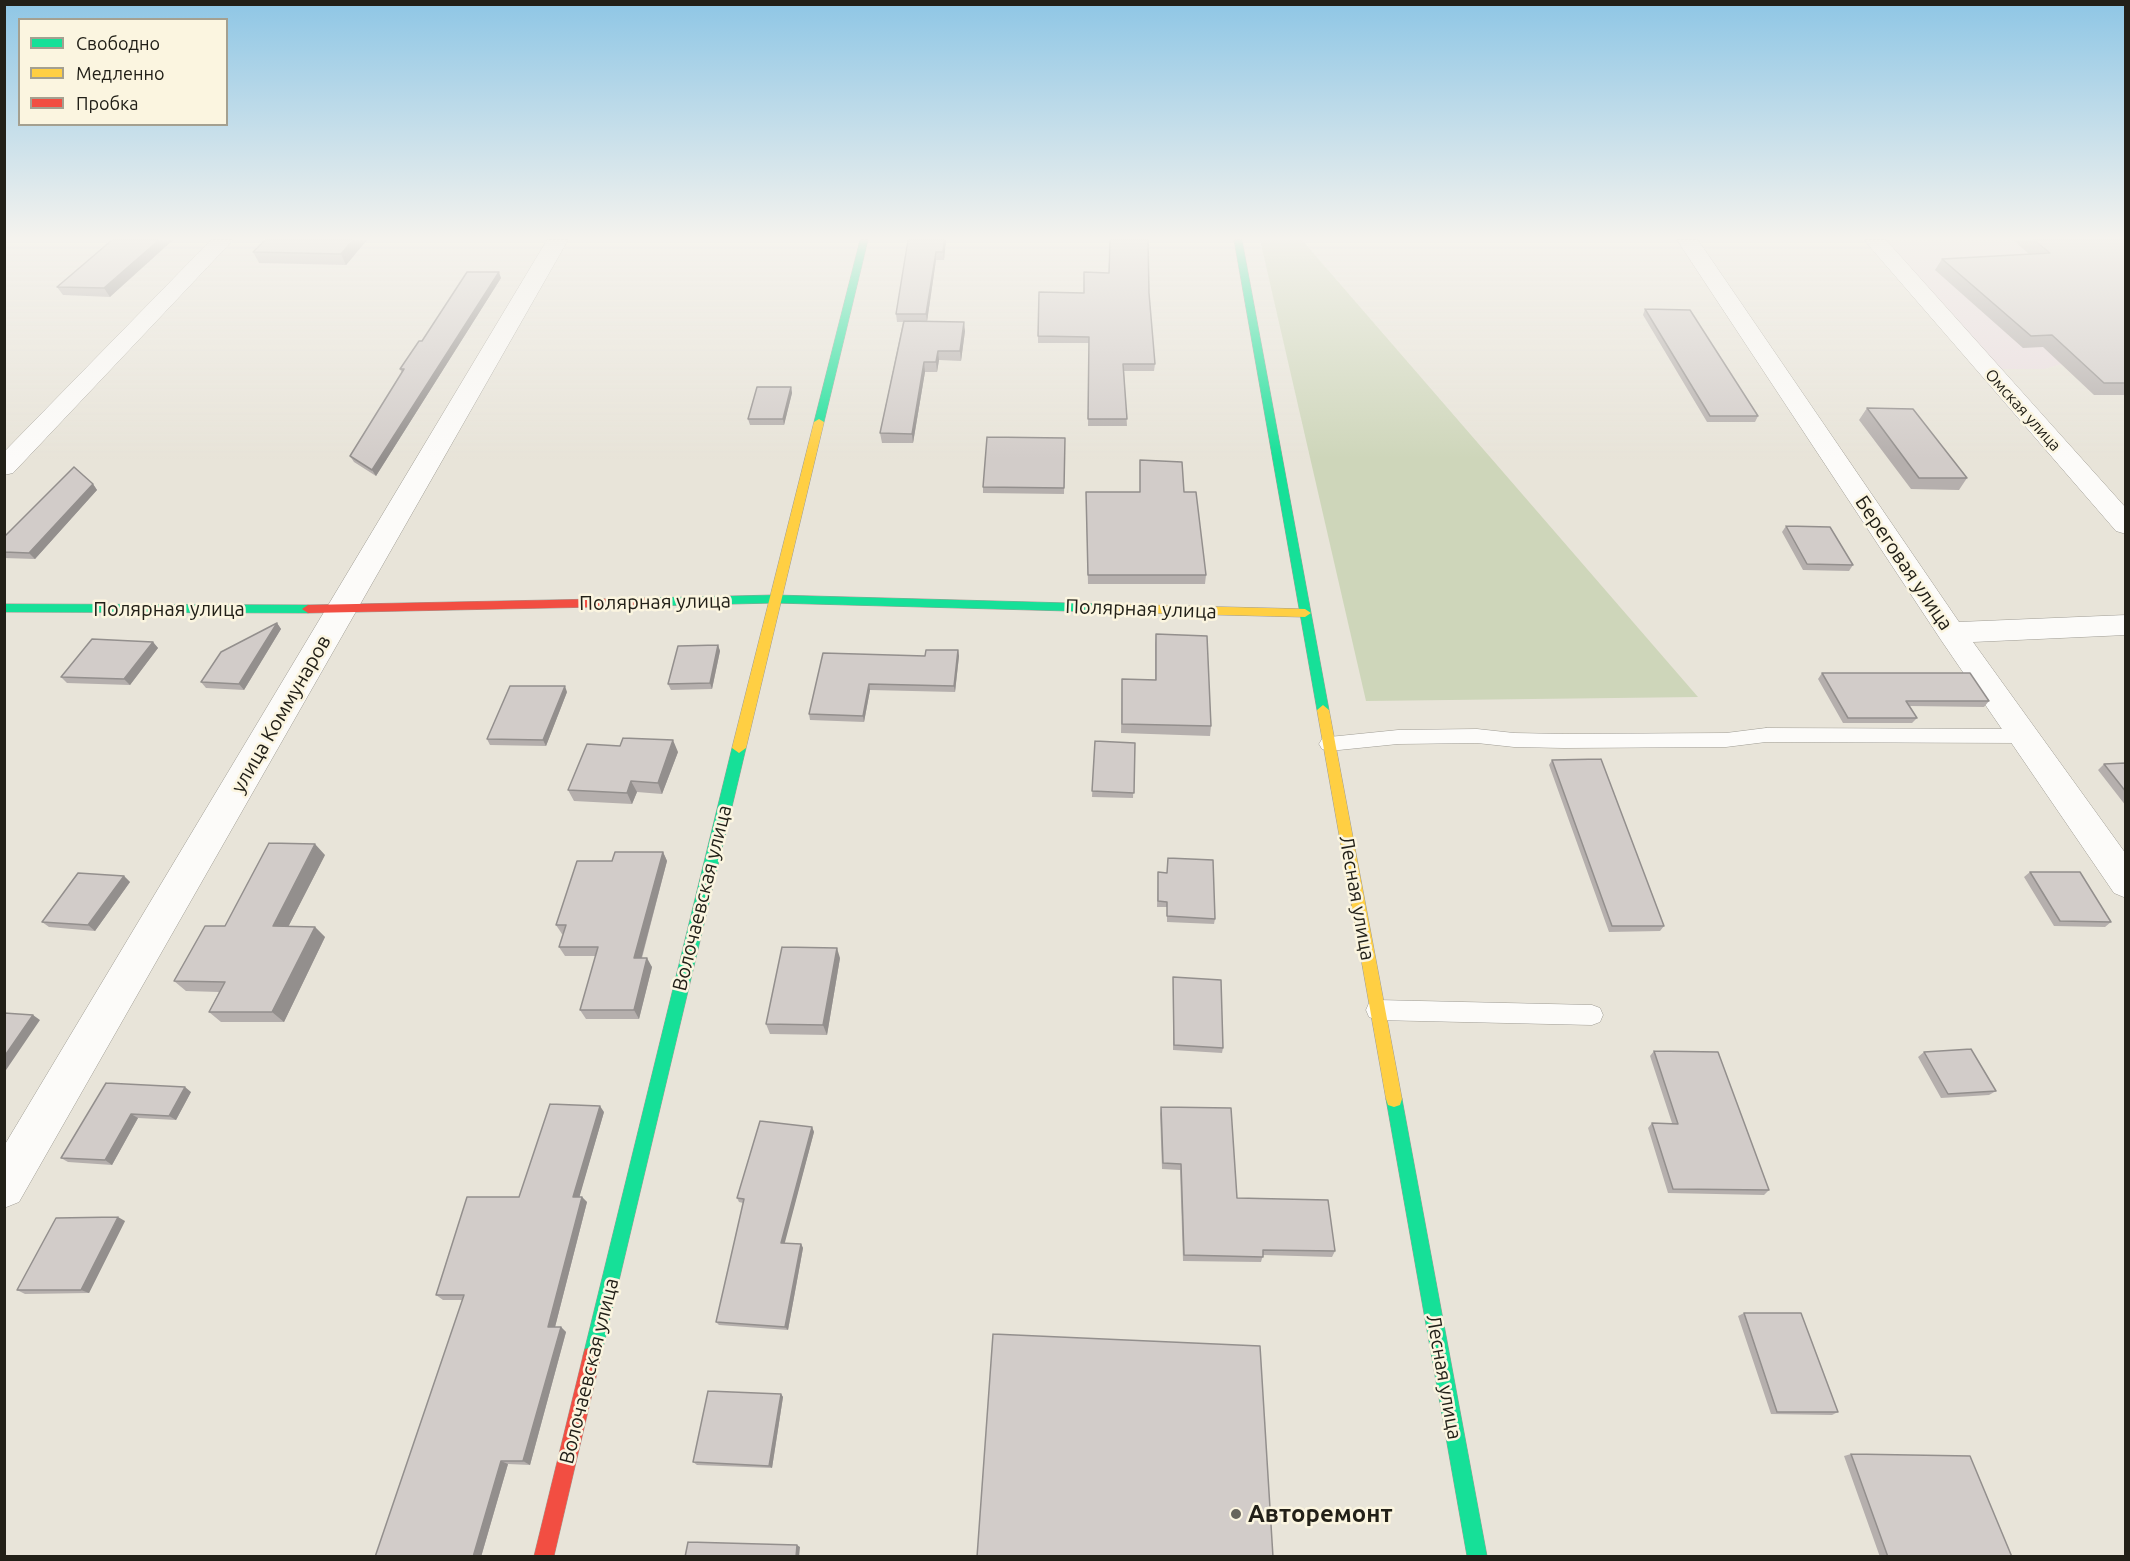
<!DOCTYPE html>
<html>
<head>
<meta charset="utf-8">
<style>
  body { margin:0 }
  #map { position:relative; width:2130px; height:1561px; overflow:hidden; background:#e8e4d9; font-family:Ubuntu,sans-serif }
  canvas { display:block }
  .frame { position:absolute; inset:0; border:6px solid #222018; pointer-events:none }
  .legend { position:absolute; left:18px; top:18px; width:210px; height:108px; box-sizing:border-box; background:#fbf5e0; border:2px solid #a4a090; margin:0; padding:8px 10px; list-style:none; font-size:18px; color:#222018 }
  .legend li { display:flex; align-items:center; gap:12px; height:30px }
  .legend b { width:30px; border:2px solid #a4a090 }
</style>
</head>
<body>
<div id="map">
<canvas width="2130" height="1561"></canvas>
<div class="frame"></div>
<ul class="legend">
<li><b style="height:8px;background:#16e098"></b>Свободно</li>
<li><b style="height:8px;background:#ffcf43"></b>Медленно</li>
<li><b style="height:8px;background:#f24e42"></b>Пробка</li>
</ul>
</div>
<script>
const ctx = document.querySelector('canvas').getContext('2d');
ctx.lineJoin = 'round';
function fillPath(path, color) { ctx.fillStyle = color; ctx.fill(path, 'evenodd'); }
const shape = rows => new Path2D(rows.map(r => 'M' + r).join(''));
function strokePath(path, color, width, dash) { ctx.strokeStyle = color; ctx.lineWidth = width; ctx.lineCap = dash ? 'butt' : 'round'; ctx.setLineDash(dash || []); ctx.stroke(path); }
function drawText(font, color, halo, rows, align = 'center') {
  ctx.font = font + ' Ubuntu,sans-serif'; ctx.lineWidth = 5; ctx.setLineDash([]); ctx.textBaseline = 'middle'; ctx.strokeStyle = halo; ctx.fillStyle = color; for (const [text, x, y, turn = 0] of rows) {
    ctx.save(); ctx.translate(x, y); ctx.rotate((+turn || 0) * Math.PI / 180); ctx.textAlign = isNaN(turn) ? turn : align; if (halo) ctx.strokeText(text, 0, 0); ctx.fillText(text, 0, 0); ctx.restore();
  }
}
const industrial = shape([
  [1874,240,2125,240,2125,346,2044,369,1987,369]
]);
const green = shape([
  [1260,240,1302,240,1698,697,1366,701]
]);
const lane = shape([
  [1766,728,2022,729,2029,731,2031,736,2029,741,2022,743,1766,742,1726,747,1564,748,1514,747,1477,743,1398,744,1329,751,1322,749,1319,744,1322,739,1329,737,1398,730,1477,729,1514,733,1564,734,1726,733,1766,728],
  [1377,1000,1592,1005,1600,1008,1603,1015,1600,1022,1592,1025,1377,1020,1369,1017,1366,1010,1369,1003,1377,1000]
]);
const street = shape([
  [211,240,233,240,13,473,4,475,4,452,211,240],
  [547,240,568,240,19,1202,4,1208,4,1146,547,240],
  [1677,240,1698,240,1959,622,2126,615,2126,635,1973,642,2126,854,2126,898,2114,893,1941,640,1677,240],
  [1864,240,1886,240,2126,508,2126,534,2116,531,1864,240]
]);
const fast = shape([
  [860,240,868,240,824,422,819,425,814,422,860,240],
  [1234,240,1242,240,1329,710,1323,715,1317,710,1234,240],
  [775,595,1105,604,1111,608,1105,612,775,603,646,606,640,602,646,598,775,595],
  [4,604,308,605,314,609,308,613,4,612,4,604],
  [739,743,746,748,601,1356,599,1363,592,1365,585,1363,583,1356,732,748,739,743],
  [1394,1091,1400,1093,1402,1099,1487,1556,1467,1556,1386,1099,1388,1093,1394,1091]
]);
const slow = shape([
  [819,419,824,422,746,748,739,753,732,748,814,422,819,419],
  [1105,604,1305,609,1311,613,1305,617,1105,612,1099,608,1105,604],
  [1323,705,1329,710,1402,1099,1400,1105,1394,1107,1388,1105,1386,1099,1317,710,1323,705]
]);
const jam = shape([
  [646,598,652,602,646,606,308,613,302,609,308,605,646,598],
  [592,1347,599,1349,601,1356,554,1556,534,1556,583,1356,585,1349,592,1347]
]);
const wall = shape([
  [112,240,110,297,63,295,57,287],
  [367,240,346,265,259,263,253,252],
  [908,240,946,240,944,260,936,260,927,321,965,331,961,361,939,360,937,372,925,372,913,443,882,443,880,433,903,322,897,322,896,314],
  [2013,240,2126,240,2126,395,2094,395,2043,347,2023,348,1935,270,1942,259,2029,254],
  [501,278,376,476,354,462,350,456,402,373,400,369,422,341],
  [1149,293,1155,364,1154,371,1124,371,1127,426,1088,426,1089,343,1038,343,1038,336],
  [1645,309,1758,416,1755,422,1707,422,1643,315],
  [791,387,792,393,784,425,750,425,748,419],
  [1867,408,1967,478,1959,490,1911,489,1859,420],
  [1065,438,1064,494,983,493,983,487],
  [93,484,97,490,35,559,4,558,4,537],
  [1184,492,1206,575,1205,584,1088,584,1086,501],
  [1786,526,1853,565,1849,571,1803,570,1782,532],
  [277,623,281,629,244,690,206,688,201,682],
  [1156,634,1211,726,1210,736,1121,733,1122,679,1155,680,1155,644],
  [153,642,158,648,130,685,67,683,61,677],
  [718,645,720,651,712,689,671,690,668,684],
  [958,650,959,656,955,692,870,690,864,722,810,720,809,714,925,656],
  [1822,673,1989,701,1984,707,1910,706,1917,718,1912,723,1843,723,1818,679],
  [567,692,546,746,490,745,487,739],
  [1095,741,1135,743,1133,798,1092,797],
  [620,746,678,752,662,794,637,792,632,804,574,801,568,790],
  [1552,760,1664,926,1660,931,1609,932,1549,765],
  [2126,763,2126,806,2098,770,2104,764],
  [663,852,667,861,642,958,652,967,639,1019,586,1019,580,1010,596,956,565,956,559,947,563,934,562,934,556,925,612,861],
  [325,855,288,927,315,927,325,937,284,1022,221,1022,209,1012,219,992,186,991,174,981,225,926],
  [1168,858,1215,919,1214,924,1167,922,1167,907,1157,907,1158,872,1167,873],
  [2030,872,2111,922,2105,927,2054,926,2024,877],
  [124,876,130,882,95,931,49,927,42,922],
  [840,958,827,1035,770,1034,766,1024],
  [1173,977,1223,1048,1222,1053,1173,1050],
  [1654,1051,1769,1190,1764,1195,1668,1193,1648,1128,1652,1123,1672,1123,1650,1056],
  [1924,1052,1996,1091,1989,1095,1941,1098,1918,1057],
  [106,1083,191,1092,176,1120,138,1118,112,1165,68,1162,61,1158],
  [1161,1107,1237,1198,1335,1251,1332,1257,1263,1255,1261,1262,1183,1261,1180,1170,1162,1169,1160,1114],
  [604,1112,579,1197,582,1197,587,1202,555,1327,561,1327,566,1332,530,1465,508,1464,481,1557,462,1300,443,1300,436,1295,519,1197],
  [812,1127,814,1132,784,1243,801,1244,803,1248,788,1330,719,1325,716,1322,743,1203,739,1202,737,1198],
  [125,1221,89,1293,25,1294,17,1290],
  [1744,1313,1838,1412,1832,1415,1771,1414,1738,1316],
  [781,1394,783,1397,772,1468,697,1465,693,1462],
  [1851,1454,2012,1557,1880,1557,1844,1456]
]);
const shadedWall = shape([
  [159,240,173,240,110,297,104,288],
  [353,240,367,240,346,265,341,254],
  [944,240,946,240,944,260,943,252],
  [936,252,936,260,927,322,926,314],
  [499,272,501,278,376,476,372,470],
  [964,322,965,331,961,361,960,351],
  [938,351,939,360,937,372,936,362],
  [924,362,925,372,913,443,912,434],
  [791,387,792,393,784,425,783,419],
  [93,484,97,490,35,559,29,553],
  [277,623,281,629,244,690,239,684],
  [153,642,158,648,130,685,124,679],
  [718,645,720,651,712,689,710,683],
  [958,650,959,656,955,692,954,686],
  [869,684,870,690,864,722,863,716],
  [565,686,567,692,546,746,543,740],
  [673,740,678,752,662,794,658,783],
  [631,781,637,792,632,804,627,793],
  [315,844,325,855,283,937,273,926],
  [663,852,667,861,639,967,634,958],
  [124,876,130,882,95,931,88,925],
  [315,927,325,937,284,1022,272,1012],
  [837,948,840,958,827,1035,823,1025],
  [647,958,652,967,639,1019,634,1010],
  [33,1015,40,1020,4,1073,4,1057],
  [185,1087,191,1092,176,1120,169,1116],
  [600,1106,604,1112,578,1202,573,1197],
  [131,1114,138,1118,112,1165,105,1160],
  [812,1127,814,1132,784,1246,781,1243],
  [582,1197,587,1202,554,1331,548,1327],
  [118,1217,125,1221,89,1293,81,1290],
  [801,1244,803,1248,788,1330,785,1327],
  [561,1327,566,1332,530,1465,523,1461],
  [781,1394,783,1397,772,1468,769,1466],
  [501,1461,508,1464,481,1557,473,1557],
  [797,1545,800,1547,799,1557,796,1557]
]);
const building = shape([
  [112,240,159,240,104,288,57,287,112,240],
  [265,240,353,240,341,254,253,252,265,240],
  [908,240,944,240,943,252,936,252,926,314,896,314,908,240],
  [1110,240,1148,240,1149,293,1155,364,1123,364,1127,419,1088,419,1089,337,1038,336,1039,292,1084,293,1084,272,1109,273,1110,240],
  [2034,240,2126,240,2126,383,2104,383,2052,335,2031,336,1942,259,2050,253,2034,240],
  [467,272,499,272,372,470,350,456,404,369,400,369,419,341,422,341,467,272],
  [1645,309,1690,310,1758,416,1710,416,1645,309],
  [904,321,964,322,960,351,938,351,936,362,924,362,912,434,880,433,904,321],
  [757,387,791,387,783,419,748,419,757,387],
  [1867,408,1913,409,1967,478,1919,478,1867,408],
  [987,437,1065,438,1064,488,983,487,987,437],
  [1140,460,1182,462,1184,492,1196,492,1206,575,1088,575,1086,492,1140,492,1140,460],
  [74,467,93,484,29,553,4,552,4,537,74,467],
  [1786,526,1830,527,1853,565,1807,564,1786,526],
  [277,623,239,684,201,682,221,652,277,623],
  [1156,634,1207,636,1211,726,1122,724,1122,679,1156,680,1156,634],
  [92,639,153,642,124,679,61,677,92,639],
  [718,645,710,683,668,684,678,646,718,645],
  [926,650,958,650,954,686,869,684,863,716,809,714,823,653,925,656,926,650],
  [1822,673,1970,673,1989,701,1906,701,1917,718,1848,718,1822,673],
  [510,686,565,686,543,740,487,739,510,686],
  [623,738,673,740,658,783,631,781,627,793,568,790,587,744,620,746,623,738],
  [1095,741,1135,743,1134,793,1092,791,1095,741],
  [1601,759,1664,926,1612,926,1552,760,1601,759],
  [2126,763,2126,792,2104,764,2126,763],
  [269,843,315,844,273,926,315,927,272,1012,209,1012,225,982,174,981,205,926,225,926,269,843],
  [615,852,663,852,634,958,647,958,634,1010,580,1010,598,947,559,947,566,925,556,925,577,861,612,861,615,852],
  [1168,858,1213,860,1215,919,1167,916,1167,902,1158,901,1158,872,1167,873,1168,858],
  [2030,872,2080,872,2111,922,2060,921,2030,872],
  [78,873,124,876,88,925,42,922,78,873],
  [782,947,837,948,823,1025,766,1024,782,947],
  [1173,977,1221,980,1223,1048,1174,1045,1173,977],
  [4,1013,33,1015,4,1057,4,1013],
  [1971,1049,1996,1091,1948,1094,1924,1052,1971,1049],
  [1654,1051,1718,1052,1769,1190,1673,1189,1652,1123,1678,1124,1654,1051],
  [106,1083,185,1087,169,1116,131,1114,105,1160,61,1158,106,1083],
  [550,1104,600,1106,573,1197,582,1197,548,1327,561,1327,523,1461,501,1461,473,1557,375,1557,464,1295,436,1295,467,1197,519,1197,550,1104],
  [1161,1107,1231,1108,1237,1198,1328,1200,1335,1251,1263,1250,1263,1257,1184,1255,1181,1164,1163,1163,1161,1107],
  [760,1121,812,1127,781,1243,801,1244,785,1327,716,1322,744,1199,737,1198,760,1121],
  [118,1217,81,1290,17,1290,56,1218,118,1217],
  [1744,1313,1801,1313,1838,1412,1777,1412,1744,1313],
  [993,1334,1260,1346,1273,1557,977,1557,993,1334],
  [708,1391,781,1394,769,1466,693,1462,708,1391],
  [1851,1454,1970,1456,2012,1557,1888,1557,1851,1454],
  [688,1542,797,1545,796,1557,685,1557,688,1542]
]);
const markers = [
  [1236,1514,6,"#67655c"]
];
const farStreetnames = [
  ["Омская улица",2023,410,48]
];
const streetNames = [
  ["Береговая улица",1904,563,56],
  ["Полярная улица",655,602,-1],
  ["Полярная улица",169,609],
  ["Полярная улица",1141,609,2],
  ["улица Коммунаров",281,714,-60],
  ["Волочаевская улица",702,898,-76],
  ["Лесная улица",1357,898,80],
  ["Волочаевская улица",589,1371,-76],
  ["Лесная улица",1444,1377,80]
];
const nearPoinames = [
  ["Авторемонт",1248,1514]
];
fillPath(industrial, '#eadde0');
fillPath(green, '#ced6ba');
strokePath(lane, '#9f9c94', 1);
strokePath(street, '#9f9c94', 1);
strokePath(fast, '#9f9c94', 1);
strokePath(slow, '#9f9c94', 1);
strokePath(jam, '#9f9c94', 1);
fillPath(lane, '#fcfbf9');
fillPath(street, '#fcfbf9');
fillPath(fast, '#16e098');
fillPath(slow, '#ffcf43');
fillPath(jam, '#f24e42');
fillPath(wall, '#b5afad');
fillPath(shadedWall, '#938f8d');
fillPath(building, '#d2ccc9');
strokePath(building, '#938f8d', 1.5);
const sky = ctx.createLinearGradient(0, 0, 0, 459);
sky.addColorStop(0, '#8ec6e5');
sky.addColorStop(0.52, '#f5f3ee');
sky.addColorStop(1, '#f5f3ee00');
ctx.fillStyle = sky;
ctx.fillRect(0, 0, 2130, 459);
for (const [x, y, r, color] of markers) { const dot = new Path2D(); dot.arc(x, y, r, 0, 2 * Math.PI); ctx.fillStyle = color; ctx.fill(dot); strokePath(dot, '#fbf5e0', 2); }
drawText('16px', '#222018', '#fbf5e0', farStreetnames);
drawText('20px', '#222018', '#fbf5e0', streetNames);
drawText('bold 24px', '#222018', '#fbf5e0', nearPoinames, 'left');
</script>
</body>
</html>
